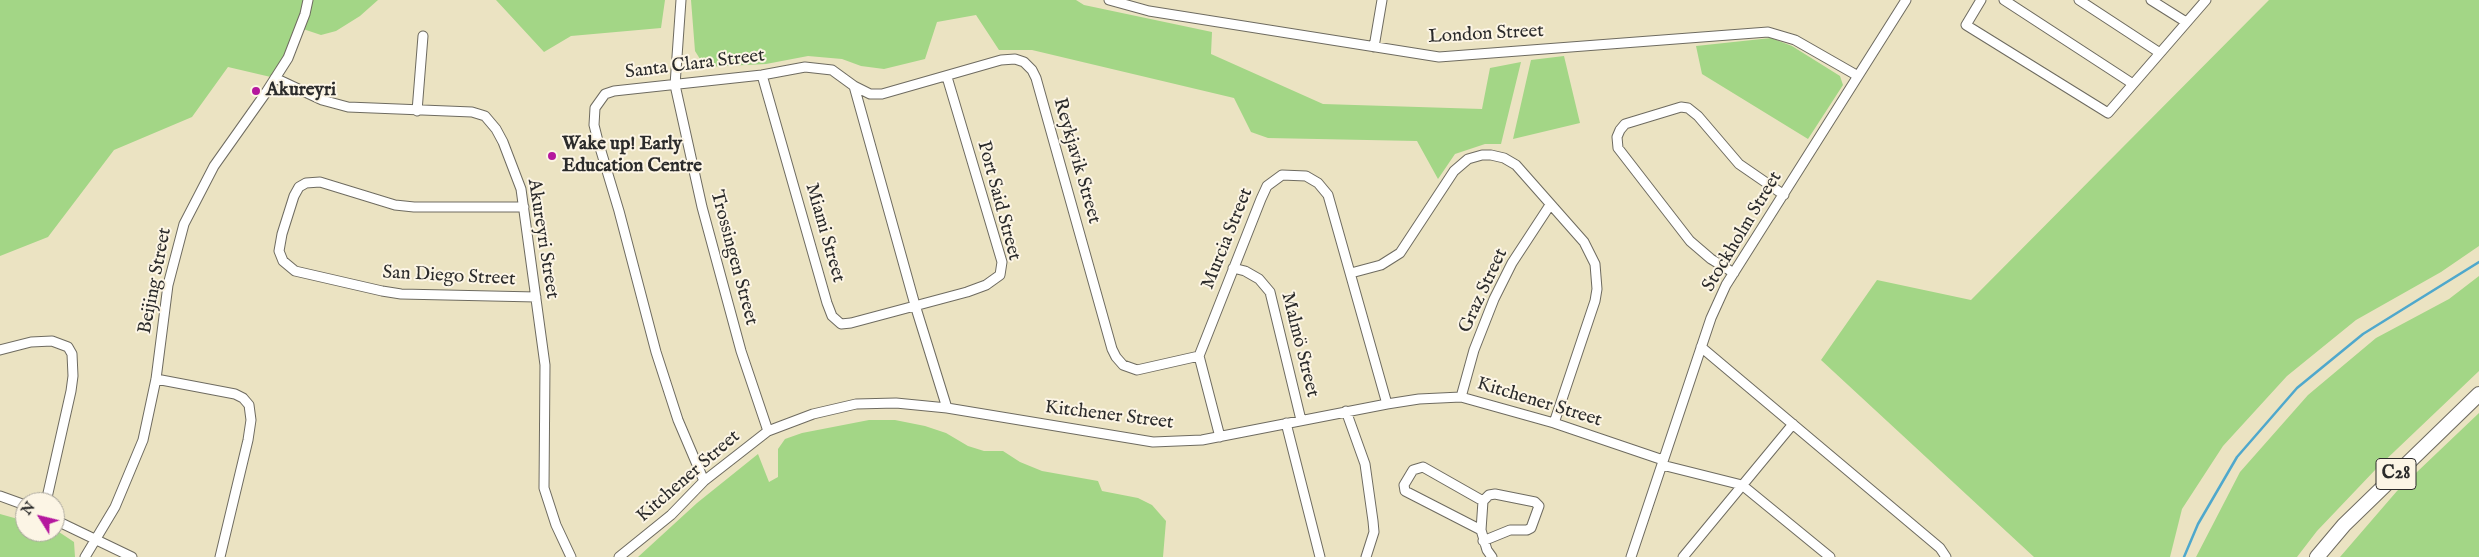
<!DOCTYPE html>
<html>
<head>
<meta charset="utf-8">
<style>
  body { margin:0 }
  #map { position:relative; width:2479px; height:557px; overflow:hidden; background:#ebe3c2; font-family:"IM FELL English",serif }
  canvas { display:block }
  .north { position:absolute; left:15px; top:492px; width:50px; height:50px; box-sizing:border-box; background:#fcf5e5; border:1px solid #a8a49b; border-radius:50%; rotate:306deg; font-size:14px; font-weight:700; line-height:20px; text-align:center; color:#2b2b2b }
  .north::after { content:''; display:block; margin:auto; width:18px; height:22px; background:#b5179e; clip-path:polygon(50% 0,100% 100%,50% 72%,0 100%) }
</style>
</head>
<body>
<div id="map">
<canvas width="2479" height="557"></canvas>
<div class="north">N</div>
</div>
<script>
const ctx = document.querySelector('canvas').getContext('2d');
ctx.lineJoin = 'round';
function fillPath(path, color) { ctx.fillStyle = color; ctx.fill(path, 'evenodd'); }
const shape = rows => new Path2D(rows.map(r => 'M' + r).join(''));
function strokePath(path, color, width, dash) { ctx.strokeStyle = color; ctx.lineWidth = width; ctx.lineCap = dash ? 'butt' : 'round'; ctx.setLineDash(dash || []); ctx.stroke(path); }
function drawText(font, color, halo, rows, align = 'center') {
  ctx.font = font + ' "IM FELL English",serif'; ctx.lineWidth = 4; ctx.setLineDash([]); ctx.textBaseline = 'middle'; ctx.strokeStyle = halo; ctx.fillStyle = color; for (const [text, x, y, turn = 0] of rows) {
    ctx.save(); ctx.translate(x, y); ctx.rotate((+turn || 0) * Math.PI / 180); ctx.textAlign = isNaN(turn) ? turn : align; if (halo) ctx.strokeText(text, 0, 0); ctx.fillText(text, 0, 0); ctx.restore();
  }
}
const green = shape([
  [0,0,378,0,360,16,336,31,321,35,300,28,275,78,228,67,192,117,114,150,48,237,0,256],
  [496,0,665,0,661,28,571,36,544,52],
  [691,0,1076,0,1084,5,1212,32,1211,54,1323,104,1482,109,1490,68,1521,62,1501,144,1485,144,1455,154,1438,179,1417,141,1268,138,1251,132,1234,98,1032,50,999,50,976,15,937,22,925,59,884,69,861,66,842,59,808,56,766,64,705,67,695,51],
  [2269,0,2479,0,2479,246,2441,272,2356,320,2287,376,2223,446,2182,509,2170,557,2034,557,1821,360,1877,280,1971,300],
  [1771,38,1792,46,1840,76,1843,85,1808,139,1702,74,1696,46],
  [1564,56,1580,123,1513,139,1531,60],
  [2479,276,2479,371,2376,469,2317,531,2297,557,2196,557,2240,472,2308,395,2376,338,2449,299],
  [2479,413,2479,557,2340,557,2397,491],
  [869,420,895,420,925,426,946,433,968,446,984,451,1003,451,1020,462,1042,471,1098,481,1102,491,1138,498,1152,505,1166,521,1163,557,638,557,697,503,758,454,769,482,778,477,778,449,785,439,802,433],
  [0,514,25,521,25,532,59,532,74,542,75,557,0,557]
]);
const stream = shape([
  [2184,557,2198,524,2237,457,2297,388,2363,334,2479,262]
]);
const street = shape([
  [681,0,675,85,702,207,741,351,768,431],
  [1109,0,1149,11,1439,57,1768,32,1795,40,1858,76],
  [1981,0,1966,25,2108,113,2206,0],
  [2004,0,2133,84],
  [2079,0,2160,53],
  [2151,0,2186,22],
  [1374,47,1382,0],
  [762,75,827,303,832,316,841,324,851,323,967,292,986,285,1000,275,1002,262,947,77],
  [275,78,322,100,348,107,472,112,485,116,496,129,503,142,521,189,545,365,544,488,556,525,571,557],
  [854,86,870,94,882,94,1001,60,1015,59,1024,62,1032,70,1036,78,1112,349,1116,357,1123,365,1137,370,1199,356],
  [417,111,423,36],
  [524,207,414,207,395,205,320,182,306,183,299,187,294,196,282,234,279,251,283,261,295,271,382,291,401,294,536,297],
  [1233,268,1245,271,1259,279,1270,292,1301,420],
  [1351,273,1381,265,1400,253,1454,171,1468,159,1482,155,1491,155,1504,158,1516,165,1584,242,1595,264,1597,289,1595,301,1554,423],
  [1734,273,1711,259,1690,241,1618,148,1617,137,1620,130,1625,124,1681,107,1688,108,1698,116,1739,164,1784,195],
  [1701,347,1940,548,1946,557],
  [0,350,31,342,52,341,68,347,72,354,73,376,71,391,46,502],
  [156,379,235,394,243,398,249,405,251,420,248,440,220,557],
  [1461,397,1474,350,1494,299,1512,263,1550,205],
  [1346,411,1365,464,1373,521,1374,532,1366,557],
  [1286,423,1320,557],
  [1220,437,1199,356,1261,199,1267,186,1282,175,1306,176,1318,183,1328,195,1387,404],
  [1662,465,1742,485,1830,557],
  [704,481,678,420,656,352,619,211,598,141,594,125,595,108,605,94,614,91,762,75,805,67,832,70,854,86,915,305,947,408],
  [0,496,25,505],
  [1483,501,1489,495,1495,494,1535,502,1539,506,1531,528,1527,530,1510,530,1483,541],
  [55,520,132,557],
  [1481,530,1405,491,1404,485,1413,470,1423,467,1483,501,1481,530,1487,550,1492,557],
  [85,557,115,507,143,440,156,379,168,285,184,224,214,166,265,94,288,58,305,14,308,0],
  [619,557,671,515,704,481,768,431,813,414,856,404,896,403,947,408,1153,442,1202,440,1387,404,1419,399,1461,397,1554,423,1663,460],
  [1631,557,1711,318,1726,285,1906,0],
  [1683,557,1793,424]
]);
const primary = shape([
  [2317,557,2344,525,2479,394]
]);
const markers = [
  [256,91,5,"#b5179e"],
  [552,156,5,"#b5179e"]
];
const shields = [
  [2396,474,40]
];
const shieldNames = [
  ["C28",2396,474]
];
const streetNames = [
  ["London Street",1486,35,-3],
  ["Santa Clara Street",695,65,-7],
  ["Reykjavik Street",1076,161,74],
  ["Port Said Street",998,201,75],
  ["Stockholm Street",1743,232,-59],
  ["Miami Street",824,233,74],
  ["Akureyri Street",542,239,81],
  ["Murcia Street",1228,239,-68],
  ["Trossingen Street",733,258,75],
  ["San Diego Street",449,277,3],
  ["Beijing Street",156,281,-79],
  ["Graz Street",1484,291,-65],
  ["Malmö Street",1299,345,76],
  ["Kitchener Street",1539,403,17],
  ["Kitchener Street",1109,416,7],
  ["Kitchener Street",689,477,-41]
];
const poiNames = [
  ["Akureyri",266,91],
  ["Wake up! Early",562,145],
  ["Education Centre",562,167]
];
fillPath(green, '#a3d686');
strokePath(stream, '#4fa8cc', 2.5);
strokePath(street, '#6e6b60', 11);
strokePath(primary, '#6e6b60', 16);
strokePath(street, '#fff', 9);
strokePath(primary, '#fff', 14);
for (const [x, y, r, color] of markers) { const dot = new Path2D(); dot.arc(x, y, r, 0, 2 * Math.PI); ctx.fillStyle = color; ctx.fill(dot); strokePath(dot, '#fcf5e5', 2); }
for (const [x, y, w] of shields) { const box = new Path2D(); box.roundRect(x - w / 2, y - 15.5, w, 31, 4); ctx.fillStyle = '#fcf5e5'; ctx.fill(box); strokePath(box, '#2b2b2b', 1); }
drawText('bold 18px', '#2b2b2b', null, shieldNames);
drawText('19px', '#2b2b2b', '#fcf5e5', streetNames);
drawText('bold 19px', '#2b2b2b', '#fcf5e5', poiNames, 'left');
</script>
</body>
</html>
